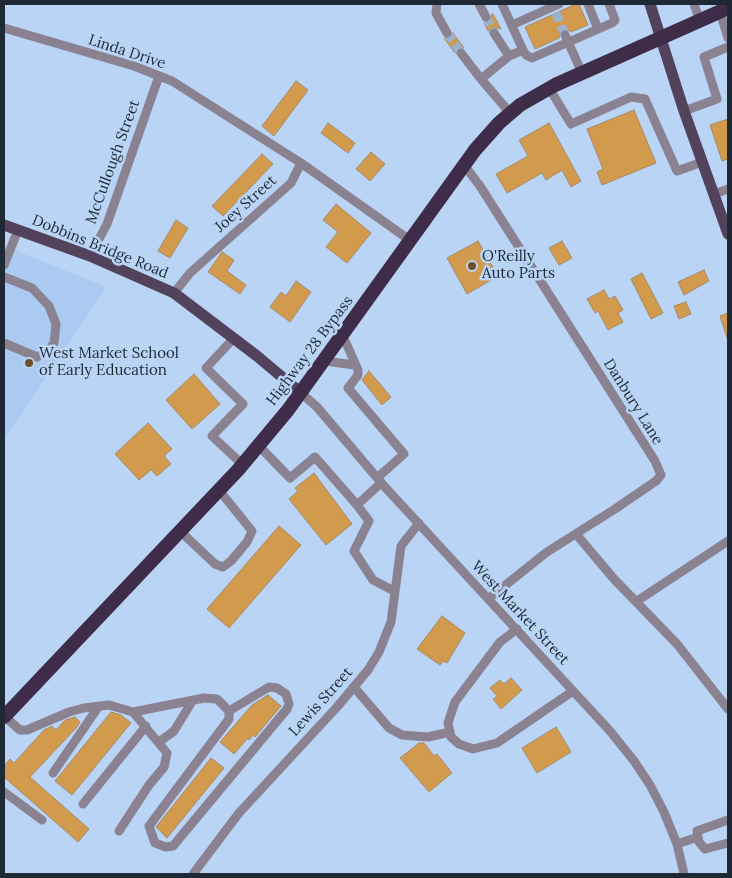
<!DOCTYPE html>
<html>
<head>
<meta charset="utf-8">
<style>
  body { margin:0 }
  #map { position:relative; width:732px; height:878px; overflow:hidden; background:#b9d4f5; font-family:Lora,serif }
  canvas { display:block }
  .frame { position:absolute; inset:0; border:5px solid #1f2936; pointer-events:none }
</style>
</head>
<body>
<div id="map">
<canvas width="732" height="878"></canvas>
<div class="frame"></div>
</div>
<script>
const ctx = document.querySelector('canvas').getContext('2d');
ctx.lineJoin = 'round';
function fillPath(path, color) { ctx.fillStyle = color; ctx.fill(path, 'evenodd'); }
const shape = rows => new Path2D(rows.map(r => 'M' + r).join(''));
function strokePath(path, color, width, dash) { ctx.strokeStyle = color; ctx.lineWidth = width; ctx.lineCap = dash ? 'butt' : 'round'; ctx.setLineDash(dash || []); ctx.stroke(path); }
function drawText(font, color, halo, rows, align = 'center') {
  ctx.font = font + ' Lora,serif'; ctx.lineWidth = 5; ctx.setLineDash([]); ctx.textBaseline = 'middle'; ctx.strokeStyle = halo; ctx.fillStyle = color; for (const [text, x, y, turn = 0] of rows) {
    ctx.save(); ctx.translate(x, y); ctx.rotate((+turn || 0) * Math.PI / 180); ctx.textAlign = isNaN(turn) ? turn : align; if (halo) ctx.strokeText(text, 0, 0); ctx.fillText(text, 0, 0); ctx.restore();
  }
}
const built = shape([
  [4,246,106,287,4,440]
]);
const building = shape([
  [576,4,579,4,588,25,571,32,566,29,562,30,559,38,535,49,525,27,576,4],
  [492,14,493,14,501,29,493,27,488,31,484,23,491,21,492,14],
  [453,33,464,48,458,48,455,53,444,38,450,38,453,33],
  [296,81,308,90,274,136,262,126,296,81],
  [634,110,656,163,602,185,597,172,603,169,587,129,634,110],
  [728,119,728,159,722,161,710,125,728,119],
  [328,123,355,143,348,153,321,133,328,123],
  [549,123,581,181,571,187,562,170,546,180,542,173,507,193,496,174,528,156,519,140,549,123],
  [371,152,385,164,370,181,356,169,371,152],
  [262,154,273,164,223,216,212,206,262,154],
  [336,204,371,233,347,263,326,247,338,232,323,220,336,204],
  [176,220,188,228,170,258,158,251,176,220],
  [478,241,498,276,467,294,447,258,478,241],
  [562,241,572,258,559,265,549,248,562,241],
  [222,252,234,260,227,271,246,285,240,294,208,272,222,252],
  [704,270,709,281,684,295,678,282,704,270],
  [642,273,663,313,651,319,631,279,642,273],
  [296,281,311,292,290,322,270,307,281,292,286,296,296,281],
  [604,290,609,299,615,296,623,310,618,313,623,322,608,330,598,311,595,313,587,299,604,290],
  [686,302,691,314,679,319,674,306,686,302],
  [728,313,728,338,727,338,720,316,728,313],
  [369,371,391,397,382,405,362,380,369,371],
  [194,374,220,404,192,429,166,400,194,374],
  [148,423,172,449,164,456,171,464,157,476,151,470,139,480,115,454,148,423],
  [314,473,352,524,326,545,289,499,298,491,295,488,314,473],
  [279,526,301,545,229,628,207,609,279,526],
  [442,616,465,633,447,663,443,661,440,665,417,649,442,616],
  [511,678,522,690,501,709,493,699,497,696,490,688,500,680,504,684,511,678],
  [268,695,281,706,255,737,253,735,249,740,248,738,234,754,220,742,252,705,268,695],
  [111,712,121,715,131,723,72,795,55,781,111,712],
  [75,717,80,722,77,727,30,777,89,829,78,842,4,777,4,766,10,759,14,763,44,730,52,726,56,730,65,720,75,717],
  [556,727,571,752,537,773,522,748,556,727],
  [419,743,424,743,434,756,437,754,452,773,429,792,400,758,419,743],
  [211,758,224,768,167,838,156,827,211,758]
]);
const minorTunnel = shape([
  [556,13,565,35],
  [486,17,494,33],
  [447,33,461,53]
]);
const minor = shape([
  [437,4,436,13,447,33],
  [479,4,486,17],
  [502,4,523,50,509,56,481,79,510,113],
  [588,4,598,29],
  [694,4,700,21],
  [720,12,728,38],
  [512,25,559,4],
  [4,28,134,66,172,81,301,163],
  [494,33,509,56],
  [565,35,582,73],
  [523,50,526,55,532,58,612,23,615,20,609,4],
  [461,53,481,79],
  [549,88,571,124,631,97,645,99,677,171,702,162],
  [684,111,717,99,704,57,728,47],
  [464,165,480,186,655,461,661,475,656,481,615,509,547,552,488,599],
  [714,194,728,189],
  [90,256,107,224,159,76],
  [4,265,18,230],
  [4,277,32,288,49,306,56,324,54,343,47,352,37,357,4,343],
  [174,293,190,273,291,183,301,163,411,241],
  [343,336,358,370,358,375,348,388,404,454,377,478],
  [234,338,206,368,243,404,212,436,242,464],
  [325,361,354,365],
  [301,393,317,407,384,486,610,731,634,761,650,785,664,812,677,844,684,874],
  [258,445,290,478,315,457,357,505,381,483],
  [357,505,369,521,354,551,373,580,394,591],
  [180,531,215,564,223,567,231,561,247,542,252,531,219,490],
  [576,534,614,579,677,644,728,709],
  [637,601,728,541],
  [517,629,500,642,455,702,448,723,451,737,459,744,473,749,497,743,573,691],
  [354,687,389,728,402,735,428,737,450,732],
  [4,716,20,730,27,730,69,712,84,708,109,705,133,712,204,698,217,699,229,711,229,719,149,826,155,843,166,847,173,846,287,709,289,704,286,694,277,688,269,687,229,711],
  [159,742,174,731,193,700],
  [53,773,99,706],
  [4,792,42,820],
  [83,804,146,726],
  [728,820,697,831,699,842,705,849,728,843],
  [119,831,149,785,164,767,167,753,133,712],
  [677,844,698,837],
  [193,874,239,813,337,707,368,670,379,652,391,622,401,546,419,523]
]);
const major = shape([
  [650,4,684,111,728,234],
  [4,225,90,256,174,293,257,356,301,393]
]);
const highway = shape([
  [4,717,238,470,288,410,475,150,499,123,520,105,555,85,728,8]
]);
const markers = [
  [472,266,5,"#6f5025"],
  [29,363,5,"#6f5025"]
];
const streetNames = [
  ["Linda Drive",127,52,18],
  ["McCullough Street",113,162,-70],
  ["Joey Street",246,204,-42],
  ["Dobbins Bridge Road",100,247,22],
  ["Highway 28 Bypass",310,351,-53],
  ["Danbury Lane",633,402,58],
  ["West Market Street",520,613,47],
  ["Lewis Street",321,702,-48]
];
const poiNames = [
  ["O'Reilly",482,257],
  ["Auto Parts",482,274],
  ["West Market School",39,354],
  ["of Early Education",39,371]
];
fillPath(built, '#aacaf1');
fillPath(building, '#d29a4c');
strokePath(building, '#a48b6b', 1);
strokePath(minorTunnel, '#9ab2cf', 9, [9, 4.5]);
strokePath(minor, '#8b8291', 9);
strokePath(major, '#52425b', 11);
strokePath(highway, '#3e2c48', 14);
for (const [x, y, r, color] of markers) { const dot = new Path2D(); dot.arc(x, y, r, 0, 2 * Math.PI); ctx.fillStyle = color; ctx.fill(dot); strokePath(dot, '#b9d4f5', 2); }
drawText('15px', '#1f2936', '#b9d4f5', streetNames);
drawText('15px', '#1f2936', '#b9d4f5', poiNames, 'left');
</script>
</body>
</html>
